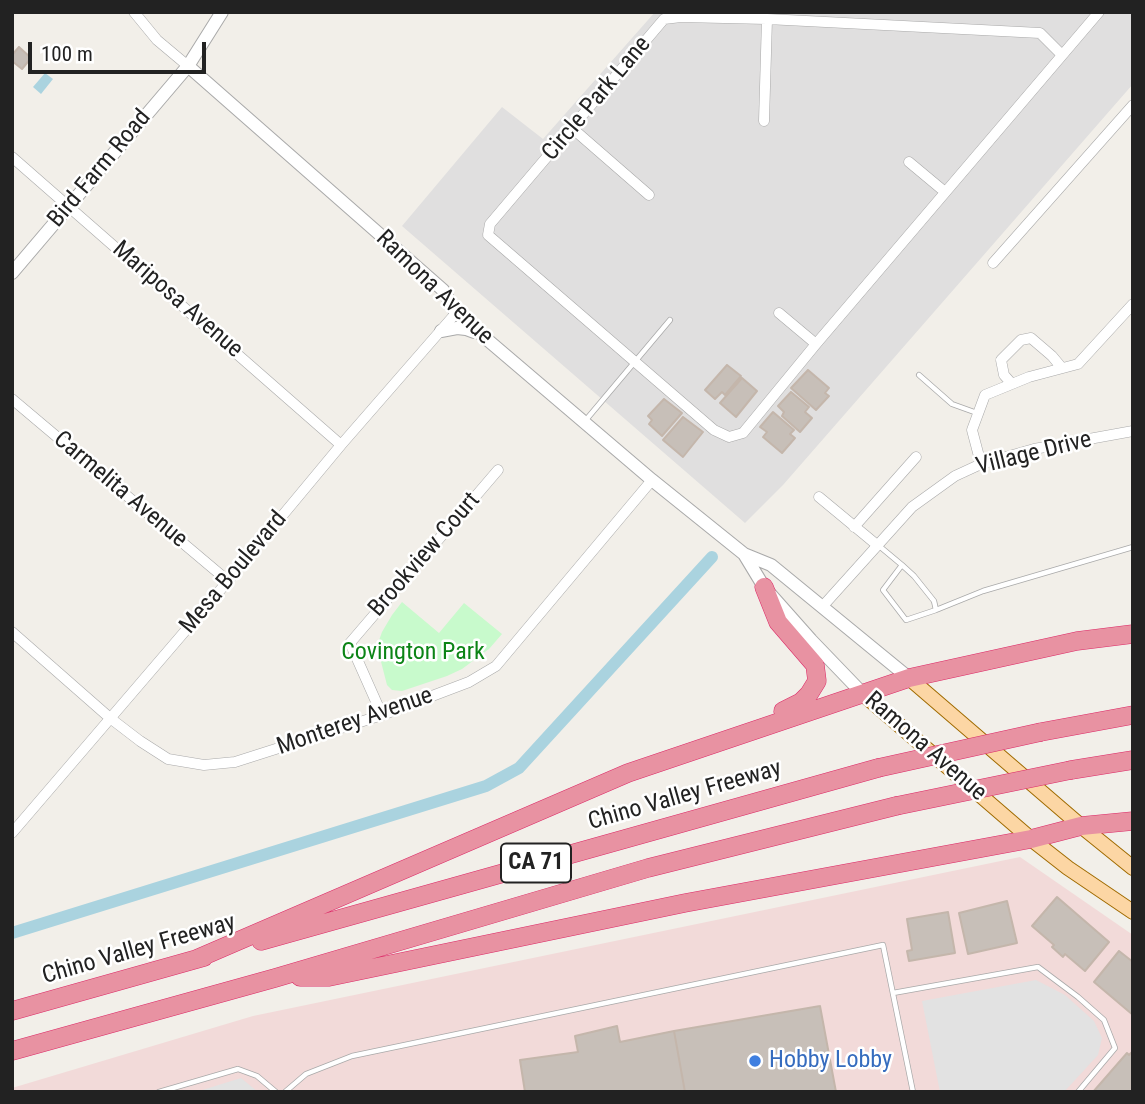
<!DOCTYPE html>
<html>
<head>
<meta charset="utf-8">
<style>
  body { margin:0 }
  #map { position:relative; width:1145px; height:1104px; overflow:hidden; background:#f2efe9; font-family:"Roboto Condensed",sans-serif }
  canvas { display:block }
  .frame { position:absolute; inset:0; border:14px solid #222; pointer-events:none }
  .scale { position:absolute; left:28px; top:42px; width:178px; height:32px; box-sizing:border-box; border:4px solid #222; border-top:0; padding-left:9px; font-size:21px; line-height:24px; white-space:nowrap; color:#222; -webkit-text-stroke:5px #fff; paint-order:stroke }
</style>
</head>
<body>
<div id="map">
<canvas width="1145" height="1104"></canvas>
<div class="frame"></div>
<div class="scale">100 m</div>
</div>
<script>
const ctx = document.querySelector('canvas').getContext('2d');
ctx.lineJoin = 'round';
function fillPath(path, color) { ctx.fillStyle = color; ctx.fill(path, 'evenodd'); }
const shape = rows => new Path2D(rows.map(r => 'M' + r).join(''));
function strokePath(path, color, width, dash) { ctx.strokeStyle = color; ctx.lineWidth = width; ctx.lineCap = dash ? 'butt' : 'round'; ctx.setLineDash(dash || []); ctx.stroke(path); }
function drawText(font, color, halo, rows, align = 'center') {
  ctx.font = font + ' "Roboto Condensed",sans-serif'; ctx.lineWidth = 5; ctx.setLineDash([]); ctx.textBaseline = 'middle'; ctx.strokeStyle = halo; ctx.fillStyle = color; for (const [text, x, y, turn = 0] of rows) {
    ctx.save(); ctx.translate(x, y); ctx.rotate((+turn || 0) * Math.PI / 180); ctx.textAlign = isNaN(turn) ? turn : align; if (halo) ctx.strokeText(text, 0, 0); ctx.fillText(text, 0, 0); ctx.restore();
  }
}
const residential = shape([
  [655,12,1133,12,1133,84,783,485,745,523,402,226,502,107,543,139]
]);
const commercial = shape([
  [1020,857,1133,935,1133,1092,12,1092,12,1088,253,1016]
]);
const park = shape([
  [402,602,439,633,464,603,502,634,489,649,462,669,447,676,402,691,392,690,387,685,377,646,382,632,392,615]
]);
const parking = shape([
  [1036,980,1065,995,1094,1021,1102,1038,1098,1055,1064,1092,940,1092,922,1001],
  [241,1078,258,1092,196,1092]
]);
const water = shape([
  [45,73,53,79,41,94,33,87]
]);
const canal = shape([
  [12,933,486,786,519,768,712,557]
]);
const building = shape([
  [19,47,31,58,22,69,12,61,12,55,19,47],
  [727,365,741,376,725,395,722,392,715,399,705,390,727,365],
  [808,370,829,388,825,393,829,396,816,410,791,388,808,370],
  [742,378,757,391,736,417,720,403,742,378],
  [791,392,809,407,805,412,812,418,800,432,782,416,784,412,778,406,791,392],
  [664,399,682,413,662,436,649,424,652,420,648,416,664,399],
  [773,412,794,430,790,434,795,438,782,453,763,437,767,432,760,427,773,412],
  [683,417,703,432,683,457,663,440,683,417],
  [1057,897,1109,942,1085,971,1065,954,1063,957,1052,947,1054,945,1032,926,1057,897],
  [1007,901,1017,943,968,954,959,913,1007,901],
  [948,912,955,953,909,961,907,951,912,950,907,919,948,912],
  [1119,951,1133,962,1133,1015,1094,982,1119,951],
  [820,1006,836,1092,685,1092,674,1031,820,1006],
  [617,1026,620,1042,674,1031,685,1092,525,1092,520,1060,578,1052,575,1036,617,1026],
  [1133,1051,1133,1092,1093,1092,1127,1053,1129,1055,1133,1051]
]);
const service = shape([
  [919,375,952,404,977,413],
  [585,421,670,320],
  [878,545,902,565],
  [936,610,934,601,914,576,902,565,883,590,906,620,936,610,983,591,1133,547],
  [893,993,1038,967,1078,997,1104,1020,1115,1048,1078,1092],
  [159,1092,238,1069,257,1076,276,1092],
  [285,1092,306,1074,352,1056,883,945,913,1092]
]);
const minor = shape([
  [134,12,157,40,188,66],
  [1062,55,1040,33,767,19,681,17,664,19,490,224,488,235,714,430,729,437,743,433,816,344,1099,12],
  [764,121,767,19],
  [572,128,649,195],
  [12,157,341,445],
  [909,162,945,192],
  [993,263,1133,105],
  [779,313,816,344],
  [1012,384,1004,375,1001,360,1021,340,1031,338,1052,356,1062,368],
  [12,399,228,581],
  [981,464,972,430,985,395,1029,377,1078,364,1133,304],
  [819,497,877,545],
  [854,527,916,457],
  [822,607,912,507,955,476,981,464,1034,449,1133,431],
  [12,632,110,718,140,741,168,759,204,765,235,762,382,715,469,682,496,666,652,480],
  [382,715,350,643,498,470],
  [12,833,228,581,341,445,456,313]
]);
const tertiary = shape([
  [188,66,443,290,456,313,652,480,744,554,771,565,909,678],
  [12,273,188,66,222,12],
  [441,331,457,328,466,329,474,332],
  [744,554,764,587,811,640,863,694]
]);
const primary = shape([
  [909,678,1081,826,1133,868],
  [863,694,1031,839,1068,868,1133,912]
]);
const motorway = shape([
  [764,587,778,622,815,665,817,681,809,694,801,702,783,711],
  [1041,732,1133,715],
  [1071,770,1133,760],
  [261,941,878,768],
  [194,960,628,773,909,678,1077,641,1133,634],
  [300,977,329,977,685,903,1031,839,1081,826,1133,821],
  [12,1011,204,957],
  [12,1051,275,978,648,868,896,806]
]);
const motorwayBridge = shape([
  [878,768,1041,732],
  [896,806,1071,770]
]);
const markers = [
  [755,1061,7,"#3f7fe0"]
];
const shields = [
  [536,863,70]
];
const shieldNames = [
  ["CA 71",536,863]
];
const streetNames = [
  ["Circle Park Lane",597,99,-50],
  ["Bird Farm Road",100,169,-50],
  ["Ramona Avenue",434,288,44],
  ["Mariposa Avenue",177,300,41],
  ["Village Drive",1034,454,-14],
  ["Carmelita Avenue",120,490,40],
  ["Brookview Court",425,555,-49],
  ["Mesa Boulevard",234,573,-50],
  ["Monterey Avenue",355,722,-19],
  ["Ramona Avenue",925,747,41],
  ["Chino Valley Freeway",685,796,-16],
  ["Chino Valley Freeway",139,950,-16]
];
const parkNames = [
  ["Covington Park",413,653]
];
const shopNames = [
  ["Hobby Lobby",769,1061]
];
fillPath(residential, '#e0dfdf');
fillPath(commercial, '#f2dad9');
fillPath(park, '#c8facc');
fillPath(parking, '#e2e2e2');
fillPath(water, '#aad3df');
strokePath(canal, '#aad3df', 12);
fillPath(building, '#c7bfb8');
strokePath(building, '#c4b6ab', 2);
strokePath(service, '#a9a9a9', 6);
strokePath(minor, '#a9a9a9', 11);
strokePath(tertiary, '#a9a9a9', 14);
strokePath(primary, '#a06b00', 16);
strokePath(motorway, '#dc2a67', 19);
strokePath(service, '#fff', 4.5);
strokePath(minor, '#fff', 10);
strokePath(tertiary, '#fff', 12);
strokePath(primary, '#fcd6a4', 14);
strokePath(motorway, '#e892a2', 18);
strokePath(motorwayBridge, '#dc2a67', 19, []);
strokePath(motorwayBridge, '#e892a2', 18);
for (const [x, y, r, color] of markers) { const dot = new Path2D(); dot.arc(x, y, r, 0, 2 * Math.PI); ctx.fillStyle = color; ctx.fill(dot); strokePath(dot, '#fff', 2.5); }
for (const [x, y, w] of shields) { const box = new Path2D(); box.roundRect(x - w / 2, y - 19.5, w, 39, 5); ctx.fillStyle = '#fff'; ctx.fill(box); strokePath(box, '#222', 2); }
drawText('bold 23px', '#222', null, shieldNames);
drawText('24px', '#222', '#fff', streetNames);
drawText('24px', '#0c8416', '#fff', parkNames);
drawText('24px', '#366cbe', '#fff', shopNames, 'left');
</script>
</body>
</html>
